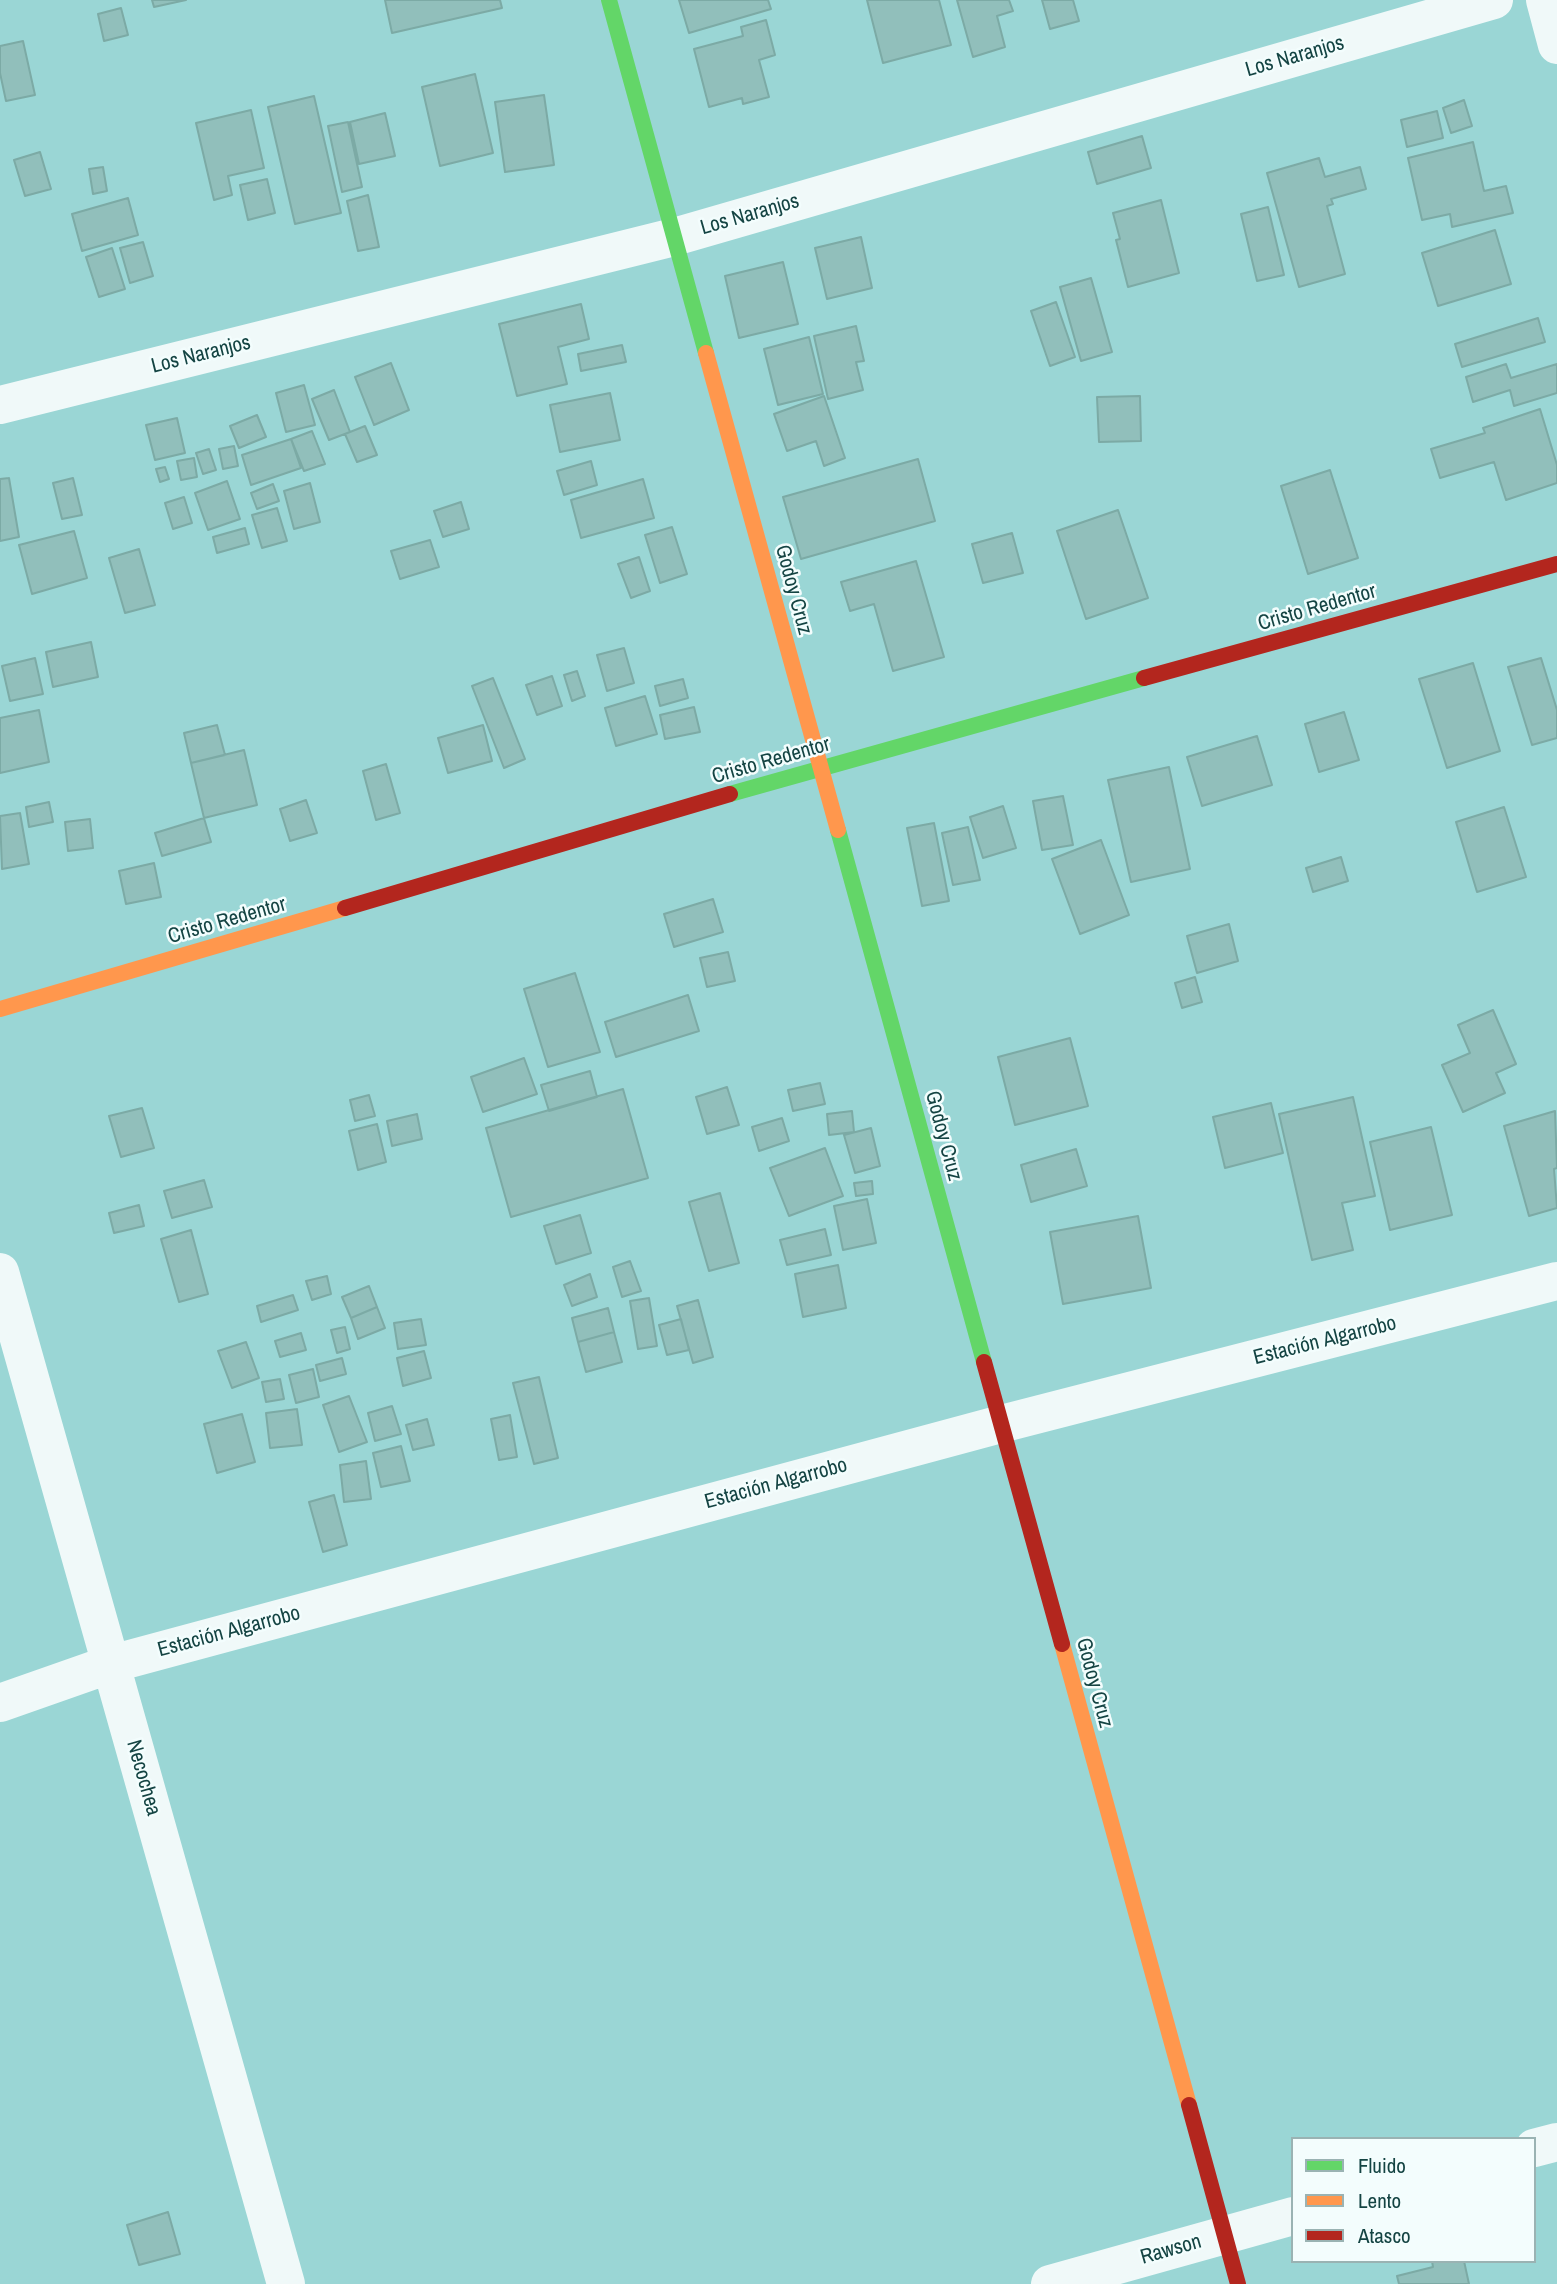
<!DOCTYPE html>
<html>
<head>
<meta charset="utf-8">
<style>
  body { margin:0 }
  #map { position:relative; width:1557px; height:2284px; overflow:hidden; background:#9ad6d5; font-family:"Archivo Narrow",sans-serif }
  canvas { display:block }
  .legend { position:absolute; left:1291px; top:2137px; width:245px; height:126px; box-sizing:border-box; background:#f3fdfd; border:2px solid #9ab3b3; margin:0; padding:9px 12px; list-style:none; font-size:21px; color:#144443 }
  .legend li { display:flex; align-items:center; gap:14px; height:35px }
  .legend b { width:35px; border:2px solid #9ab3b3 }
</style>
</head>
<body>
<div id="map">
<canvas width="1557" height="2284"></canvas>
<ul class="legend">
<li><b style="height:9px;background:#63d668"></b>Fluido</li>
<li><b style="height:9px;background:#ff974d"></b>Lento</li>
<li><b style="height:9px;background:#b3261e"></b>Atasco</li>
</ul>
</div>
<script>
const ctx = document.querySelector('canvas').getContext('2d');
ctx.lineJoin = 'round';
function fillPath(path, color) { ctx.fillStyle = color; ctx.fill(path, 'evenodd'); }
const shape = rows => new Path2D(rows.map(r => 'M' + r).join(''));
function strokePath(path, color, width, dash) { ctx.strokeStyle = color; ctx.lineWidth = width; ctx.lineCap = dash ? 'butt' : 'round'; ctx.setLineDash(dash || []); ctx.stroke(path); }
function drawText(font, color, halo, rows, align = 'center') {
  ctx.font = font + ' "Archivo Narrow",sans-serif'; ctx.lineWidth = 5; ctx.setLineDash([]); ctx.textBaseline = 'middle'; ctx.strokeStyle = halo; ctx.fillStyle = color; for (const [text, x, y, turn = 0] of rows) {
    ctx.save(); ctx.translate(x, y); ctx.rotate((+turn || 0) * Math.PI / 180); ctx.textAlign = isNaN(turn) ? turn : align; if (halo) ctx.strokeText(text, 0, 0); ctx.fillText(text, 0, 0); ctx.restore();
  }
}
const building = shape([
  [152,0,186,0,154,7,152,0],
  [385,0,500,0,502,8,392,33,385,0],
  [679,0,768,0,771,9,689,33,679,0],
  [867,0,939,0,951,45,883,63,867,0],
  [957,0,1009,0,1013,11,997,16,1005,47,973,57,957,0],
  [1042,0,1073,0,1079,21,1050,29,1042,0],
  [121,8,128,35,104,41,98,14,121,8],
  [766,20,775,55,759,60,769,97,743,104,742,98,709,107,694,49,743,36,741,27,766,20],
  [23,41,35,95,6,101,0,73,0,46,23,41],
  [475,74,493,153,440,166,422,87,475,74],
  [544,95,554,165,505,172,495,102,544,95],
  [314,96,341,213,295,224,268,107,314,96],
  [1464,100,1472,126,1451,133,1443,108,1464,100],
  [251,110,264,168,228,176,232,195,214,200,196,123,251,110],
  [1437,111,1443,138,1407,147,1401,120,1437,111],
  [385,113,395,156,359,164,350,122,385,113],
  [348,122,362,187,342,192,328,126,348,122],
  [1142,136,1151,168,1097,184,1088,152,1142,136],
  [1473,142,1484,191,1506,186,1513,213,1452,227,1450,214,1422,220,1408,158,1473,142],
  [40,152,51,189,25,196,14,160,40,152],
  [1319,158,1325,177,1360,167,1366,189,1331,199,1333,204,1327,206,1345,274,1299,287,1267,173,1319,158],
  [103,167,107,191,93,194,89,169,103,167],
  [267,179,275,213,248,220,240,185,267,179],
  [368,195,379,247,358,251,347,201,368,195],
  [128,198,138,235,82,251,72,214,128,198],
  [1161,200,1179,273,1128,287,1116,240,1120,239,1113,213,1161,200],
  [1268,207,1284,275,1257,281,1241,214,1268,207],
  [1495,230,1511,284,1438,306,1422,253,1495,230],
  [861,237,872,288,827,299,815,248,861,237],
  [143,242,153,276,130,283,120,248,143,242],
  [112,248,125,289,99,297,86,257,112,248],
  [783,262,798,324,739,338,725,276,783,262],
  [1091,278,1112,352,1081,361,1060,287,1091,278],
  [1056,302,1075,357,1050,366,1031,311,1056,302],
  [581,304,589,339,558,347,567,384,517,396,499,324,581,304],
  [1538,318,1545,342,1462,367,1455,344,1538,318],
  [856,326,864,361,856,362,863,390,828,399,814,336,856,326],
  [809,337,823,394,778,405,764,349,809,337],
  [622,345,626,362,581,371,578,354,622,345],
  [391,363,409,410,374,425,355,377,391,363],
  [1506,364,1511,378,1557,364,1557,393,1514,406,1510,390,1473,402,1466,377,1506,364],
  [304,385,315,425,286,432,276,393,304,385],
  [334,390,350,432,329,440,312,399,334,390],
  [610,393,620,440,560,452,550,405,610,393],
  [824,396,845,458,824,466,816,441,787,451,774,414,824,396],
  [1140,396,1141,441,1099,442,1097,397,1140,396],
  [1540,409,1557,465,1557,483,1506,500,1494,462,1440,478,1431,449,1485,433,1483,428,1540,409],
  [257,415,266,437,239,448,230,426,257,415],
  [177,418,185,453,155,460,146,425,177,418],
  [365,426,377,455,357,462,345,434,365,426],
  [312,431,325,464,304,471,291,439,312,431],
  [291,439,301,468,251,485,242,455,291,439],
  [234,446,238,466,223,469,219,449,234,446],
  [209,449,216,470,203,474,196,453,209,449],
  [194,458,197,477,181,480,177,461,194,458],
  [918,459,935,521,801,559,783,497,918,459],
  [591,461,597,485,564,495,557,471,591,461],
  [165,467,169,479,160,482,156,469,165,467],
  [1330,470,1358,558,1308,574,1281,486,1330,470],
  [9,478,19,537,0,541,0,479,9,478],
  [73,478,82,515,62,519,53,483,73,478],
  [643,479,654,518,581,538,571,500,643,479],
  [227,481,240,519,208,530,195,493,227,481],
  [310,483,320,522,294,529,284,491,310,483],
  [273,484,279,501,257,509,251,493,273,484],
  [184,497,192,523,173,529,165,503,184,497],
  [461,502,469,529,443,537,434,511,461,502],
  [277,508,287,541,262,548,252,515,277,508],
  [1118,510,1148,598,1086,619,1057,531,1118,510],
  [672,527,687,574,660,583,645,535,672,527],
  [245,528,249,544,217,553,213,537,245,528],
  [74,531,87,578,32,594,19,545,74,531],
  [1012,533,1023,573,983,583,972,544,1012,533],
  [430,540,439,567,400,579,391,551,430,540],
  [139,549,155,605,125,613,109,558,139,549],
  [639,557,650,591,631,598,618,564,639,557],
  [916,561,944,657,893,671,874,604,850,611,841,582,916,561],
  [91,642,98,677,53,687,46,652,91,642],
  [624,648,634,683,607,691,597,655,624,648],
  [35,658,43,694,10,701,2,666,35,658],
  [1541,658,1557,710,1557,738,1532,745,1508,667,1541,658],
  [1473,663,1500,751,1447,768,1419,679,1473,663],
  [577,671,585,696,572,701,564,675,577,671],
  [552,676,562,706,537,715,526,685,552,676],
  [493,678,525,759,504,768,472,686,493,678],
  [683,679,688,698,660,706,655,686,683,679],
  [645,696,657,734,616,746,605,708,645,696],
  [694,707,700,732,665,739,660,715,694,707],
  [39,710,49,762,0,773,0,718,39,710],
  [1344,712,1359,760,1319,772,1305,724,1344,712],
  [217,725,225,755,191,763,184,733,217,725],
  [483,725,492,761,448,773,438,738,483,725],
  [1257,736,1272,785,1202,806,1187,757,1257,736],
  [244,750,257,805,204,818,191,763,244,750],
  [386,764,400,813,376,820,363,771,386,764],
  [1169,767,1190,869,1131,882,1108,780,1169,767],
  [1063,796,1073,845,1042,850,1033,801,1063,796],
  [306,800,317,833,290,841,280,809,306,800],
  [49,802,53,822,29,827,26,807,49,802],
  [1003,806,1016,848,983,858,970,817,1003,806],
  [1504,807,1526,877,1477,892,1456,822,1504,807],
  [20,813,29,864,2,869,0,816,20,813],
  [204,818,211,842,162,856,155,833,204,818],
  [90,819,93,848,68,851,65,822,90,819],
  [934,823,949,901,922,906,907,828,934,823],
  [968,827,980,880,953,885,942,833,968,827],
  [1101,840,1129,915,1080,934,1052,859,1101,840],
  [1341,857,1348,881,1313,892,1306,868,1341,857],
  [154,863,161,897,126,904,119,871,154,863],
  [713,899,723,932,674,947,664,914,713,899],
  [1229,924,1238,961,1197,973,1187,936,1229,924],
  [728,952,735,981,707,987,700,958,728,952],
  [575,973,600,1052,548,1067,524,989,575,973],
  [1195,977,1202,1002,1182,1008,1175,983,1195,977],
  [688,995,699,1031,616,1057,605,1022,688,995],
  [1493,1010,1516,1064,1496,1073,1505,1093,1463,1112,1442,1065,1470,1053,1458,1025,1493,1010],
  [1070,1038,1088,1106,1015,1125,998,1057,1070,1038],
  [524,1058,537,1094,483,1112,471,1077,524,1058],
  [590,1071,597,1097,549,1111,541,1085,590,1071],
  [820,1083,825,1104,793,1111,788,1090,820,1083],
  [727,1087,739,1125,707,1134,696,1097,727,1087],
  [623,1089,648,1178,511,1217,486,1128,623,1089],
  [369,1095,375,1116,355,1121,350,1100,369,1095],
  [1353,1097,1375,1196,1342,1203,1353,1250,1312,1260,1279,1114,1353,1097],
  [1271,1103,1283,1153,1225,1168,1213,1117,1271,1103],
  [142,1108,154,1148,121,1157,109,1116,142,1108],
  [852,1111,854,1132,829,1135,827,1114,852,1111],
  [1555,1111,1557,1168,1554,1169,1557,1208,1529,1216,1504,1126,1555,1111],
  [417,1114,422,1139,392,1146,387,1121,417,1114],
  [782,1118,789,1141,759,1151,752,1127,782,1118],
  [377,1124,386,1162,358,1170,349,1131,377,1124],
  [1431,1127,1452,1215,1390,1230,1370,1142,1431,1127],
  [871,1128,880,1166,855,1173,844,1135,871,1128],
  [825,1148,843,1196,789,1216,770,1168,825,1148],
  [1076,1149,1087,1186,1031,1202,1021,1165,1076,1149],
  [204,1180,212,1207,172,1218,164,1191,204,1180],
  [872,1181,873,1194,856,1196,854,1183,872,1181],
  [720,1193,739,1263,709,1271,689,1202,720,1193],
  [867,1199,876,1243,843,1250,834,1206,867,1199],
  [139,1205,144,1226,114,1233,109,1213,139,1205],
  [580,1215,591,1253,556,1264,544,1226,580,1215],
  [1138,1216,1151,1288,1063,1304,1050,1232,1138,1216],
  [825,1229,831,1255,787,1265,780,1240,825,1229],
  [191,1230,208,1294,179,1302,161,1239,191,1230],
  [630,1261,641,1291,622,1297,613,1267,630,1261],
  [838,1265,846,1308,803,1317,795,1274,838,1265],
  [590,1274,597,1297,572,1306,564,1285,590,1274],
  [327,1276,331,1294,312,1300,306,1281,327,1276],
  [369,1286,377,1307,351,1318,342,1297,369,1286],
  [293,1295,298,1310,261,1322,257,1306,293,1295],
  [649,1298,657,1346,638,1349,630,1301,649,1298],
  [698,1300,713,1357,693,1363,677,1306,698,1300],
  [377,1307,385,1328,358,1339,351,1318,377,1307],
  [608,1308,614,1332,578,1342,572,1318,608,1308],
  [421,1319,426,1345,398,1349,394,1323,421,1319],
  [681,1319,689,1350,667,1355,659,1325,681,1319],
  [345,1327,350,1349,337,1353,331,1330,345,1327],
  [614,1332,622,1362,586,1372,578,1342,614,1332],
  [301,1333,306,1350,280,1357,275,1341,301,1333],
  [246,1342,259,1378,232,1388,218,1351,246,1342],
  [424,1351,431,1378,403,1386,397,1358,424,1351],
  [342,1358,346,1374,320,1381,316,1365,342,1358],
  [313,1369,319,1397,296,1403,289,1375,313,1369],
  [539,1377,558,1458,534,1464,513,1383,539,1377],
  [280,1379,284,1399,266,1402,262,1382,280,1379],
  [349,1396,367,1442,339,1452,323,1405,349,1396],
  [392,1406,401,1434,375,1441,368,1413,392,1406],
  [297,1409,302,1445,270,1448,266,1413,297,1409],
  [242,1414,255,1462,217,1473,204,1424,242,1414],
  [510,1415,517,1457,499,1460,491,1419,510,1415],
  [427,1419,434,1445,413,1450,406,1425,427,1419],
  [401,1446,410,1481,381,1487,373,1453,401,1446],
  [366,1461,371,1499,344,1502,340,1465,366,1461],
  [334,1495,347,1545,323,1552,309,1502,334,1495],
  [168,2212,180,2254,139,2265,127,2225,168,2212],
  [1432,2261,1464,2261,1469,2284,1399,2284,1397,2276,1433,2267,1432,2261]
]);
const street = shape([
  [1545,0,1557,45],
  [0,405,674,237,1494,0],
  [0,1272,286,2284],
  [0,1703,111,1664,1001,1424,1557,1281],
  [1534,2148,1557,2142],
  [1050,2284,1293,2216]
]);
const fast = shape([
  [609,0,706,353],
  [730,794,1144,678],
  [838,830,984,1362]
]);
const slow = shape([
  [706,353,838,830],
  [0,1009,345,908],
  [1062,1644,1189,2105]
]);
const jam = shape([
  [1144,678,1557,564],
  [345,908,730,794],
  [984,1362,1062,1644],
  [1189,2105,1238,2284]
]);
const streetNames = [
  ["Los Naranjos",1295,57,-16],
  ["Los Naranjos",750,215,-16],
  ["Los Naranjos",201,355,-14],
  ["Godoy Cruz",793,590,75],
  ["Cristo Redentor",1317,608,-16],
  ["Cristo Redentor",771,761,-16],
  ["Cristo Redentor",227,921,-16],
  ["Godoy Cruz",943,1136,75],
  ["Estación Algarrobo",1325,1341,-14],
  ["Estación Algarrobo",776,1484,-15],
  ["Estación Algarrobo",229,1632,-15],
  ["Godoy Cruz",1094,1683,75],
  ["Necochea",143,1778,74],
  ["Rawson",1171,2250,-16]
];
fillPath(building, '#91bfbb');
strokePath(building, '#7caaa5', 2);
strokePath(street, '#f0f9f9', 38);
strokePath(fast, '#63d668', 16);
strokePath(slow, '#ff974d', 16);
strokePath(jam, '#b3261e', 16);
drawText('21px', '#144443', '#f3fdfd', streetNames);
</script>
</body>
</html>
